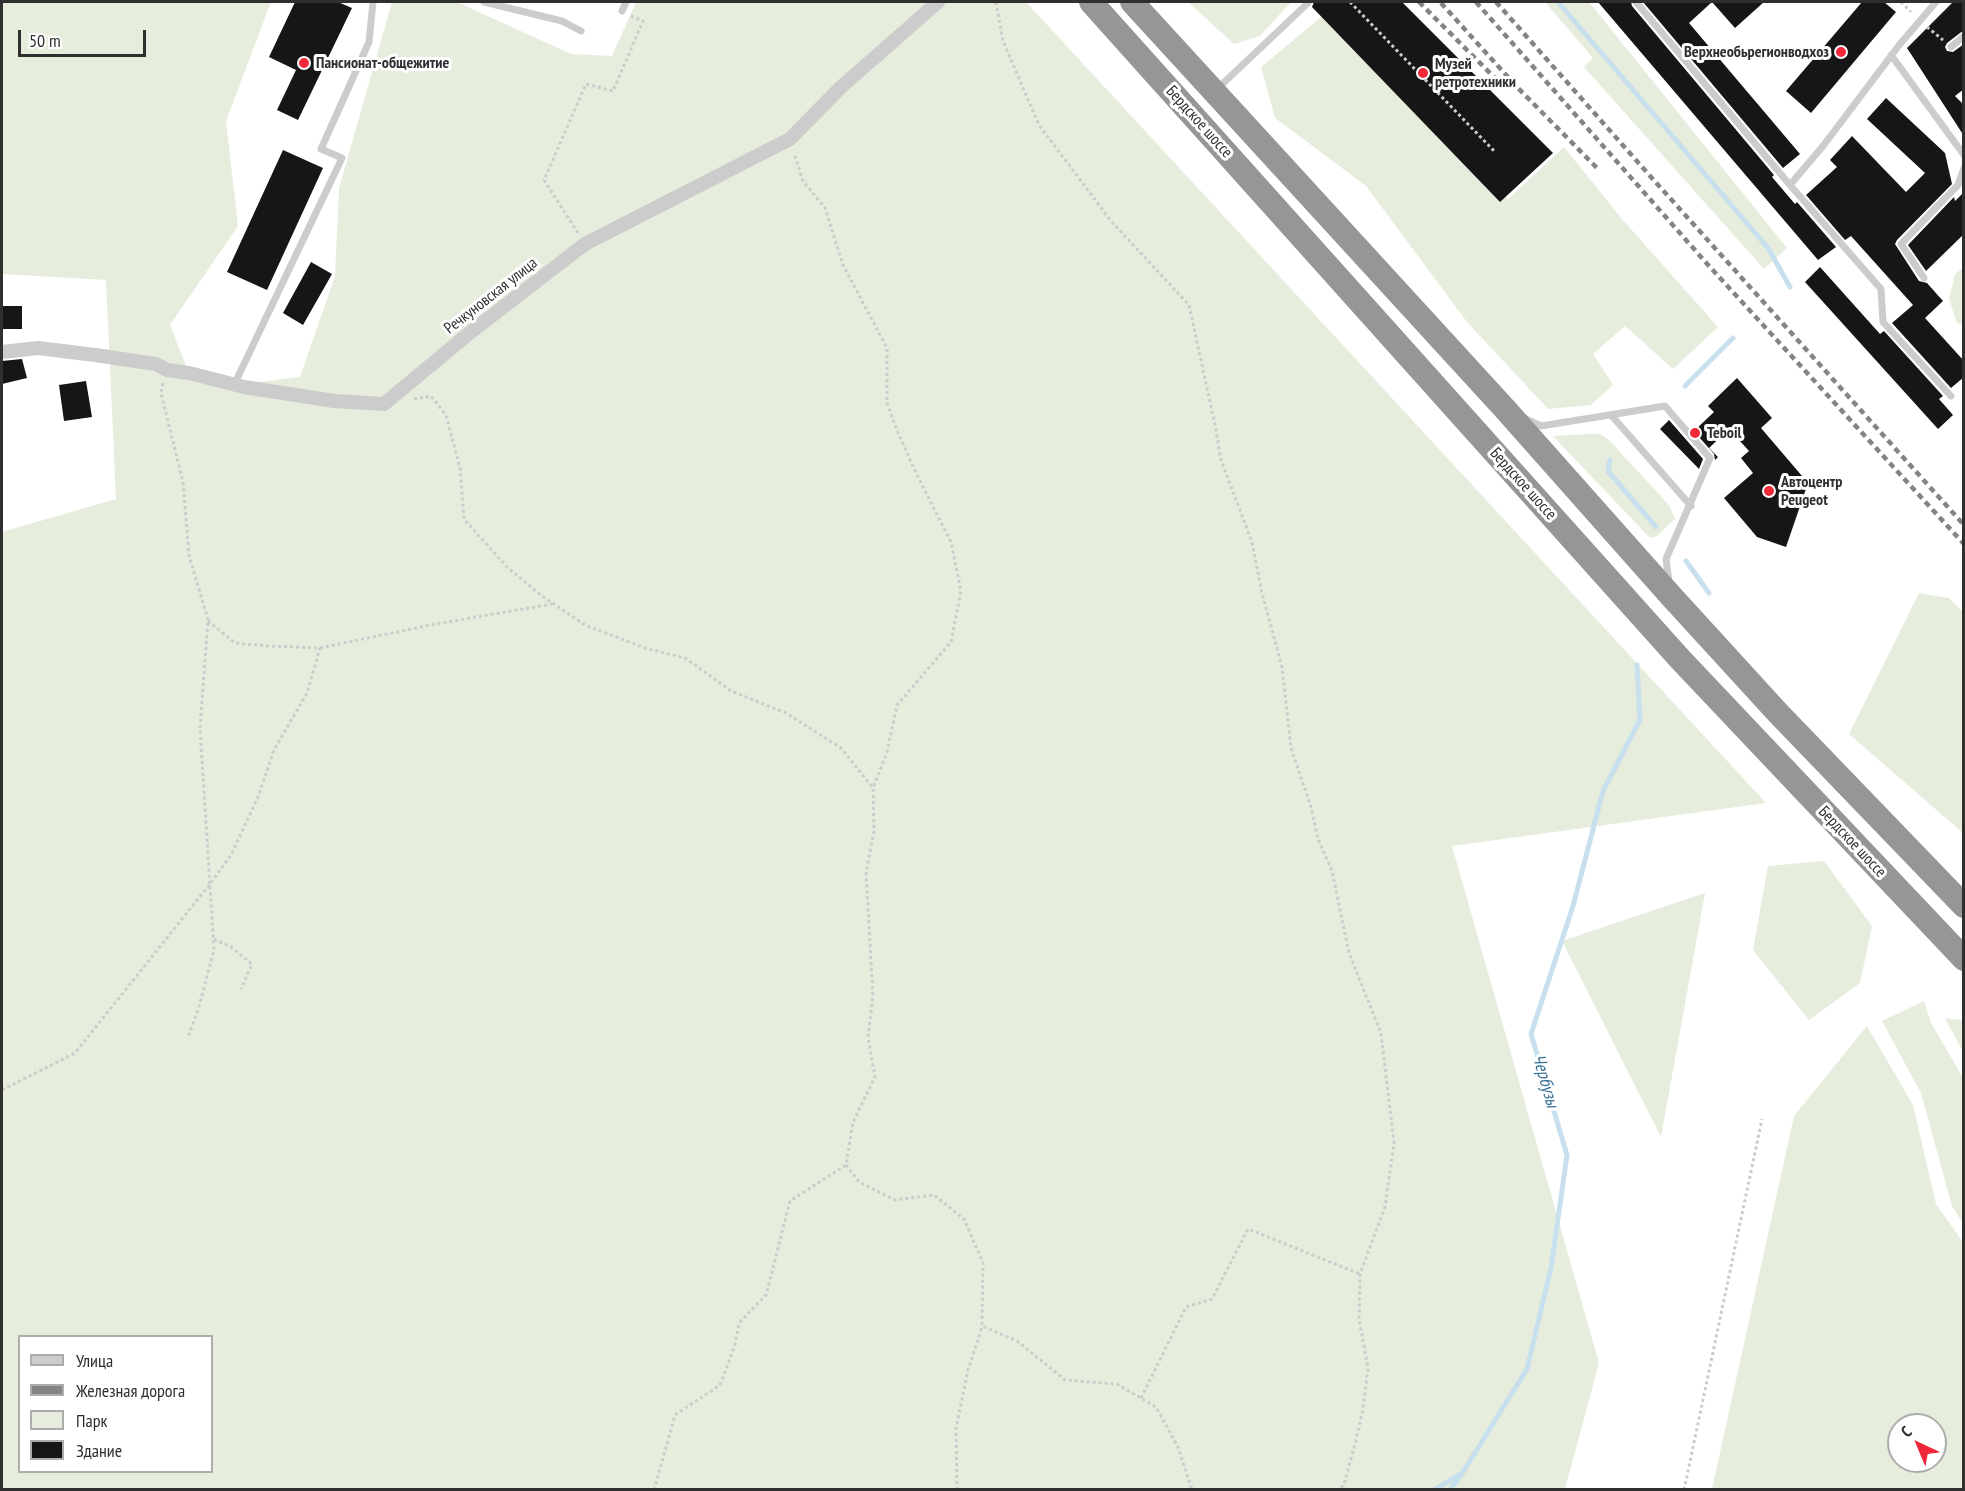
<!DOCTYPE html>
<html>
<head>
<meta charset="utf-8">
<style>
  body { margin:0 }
  #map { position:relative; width:1965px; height:1491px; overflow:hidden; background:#fff; font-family:"PT Sans Narrow",sans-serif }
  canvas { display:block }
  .frame { position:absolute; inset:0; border:3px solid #2f2f2f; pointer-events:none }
  .legend { position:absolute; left:18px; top:1335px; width:195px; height:138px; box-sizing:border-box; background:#fff; border:2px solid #acacac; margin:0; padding:8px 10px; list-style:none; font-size:18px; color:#2f2f2f }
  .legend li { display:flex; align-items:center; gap:12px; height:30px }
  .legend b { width:30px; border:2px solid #acacac }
  .north { position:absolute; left:1887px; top:1413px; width:60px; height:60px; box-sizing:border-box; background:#fff; border:2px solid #acacac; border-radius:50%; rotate:316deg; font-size:16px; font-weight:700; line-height:24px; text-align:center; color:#2f2f2f }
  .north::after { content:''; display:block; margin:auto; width:21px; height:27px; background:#ef293a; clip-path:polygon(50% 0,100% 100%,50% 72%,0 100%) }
  .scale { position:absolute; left:18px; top:30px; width:128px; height:27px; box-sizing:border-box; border:3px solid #2f2f2f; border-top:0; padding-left:8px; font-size:18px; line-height:21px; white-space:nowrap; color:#2f2f2f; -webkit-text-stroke:4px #fff; paint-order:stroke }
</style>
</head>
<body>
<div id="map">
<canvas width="1965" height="1491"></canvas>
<div class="frame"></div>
<ul class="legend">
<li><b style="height:8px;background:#ccc"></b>Улица</li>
<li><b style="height:8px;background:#848484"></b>Железная дорога</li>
<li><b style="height:16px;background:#e6eddc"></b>Парк</li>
<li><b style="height:16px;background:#161616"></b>Здание</li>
</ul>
<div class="north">С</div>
<div class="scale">50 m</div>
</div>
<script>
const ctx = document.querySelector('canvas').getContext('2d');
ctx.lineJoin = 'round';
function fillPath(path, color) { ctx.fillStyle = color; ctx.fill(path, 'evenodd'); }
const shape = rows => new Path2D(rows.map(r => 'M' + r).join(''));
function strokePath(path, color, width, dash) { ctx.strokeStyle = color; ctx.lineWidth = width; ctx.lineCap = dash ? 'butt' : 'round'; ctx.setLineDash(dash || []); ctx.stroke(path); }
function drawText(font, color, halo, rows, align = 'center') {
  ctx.font = font + ' "PT Sans Narrow",sans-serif'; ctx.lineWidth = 6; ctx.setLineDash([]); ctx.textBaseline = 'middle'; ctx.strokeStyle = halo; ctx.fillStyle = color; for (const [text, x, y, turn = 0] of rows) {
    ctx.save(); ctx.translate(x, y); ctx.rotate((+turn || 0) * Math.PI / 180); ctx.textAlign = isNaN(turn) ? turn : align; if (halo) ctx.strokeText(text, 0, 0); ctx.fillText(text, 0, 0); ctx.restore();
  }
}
const green = shape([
  [2,2,271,2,226,121,238,226,170,325,189,373,234,385,300,377,335,276,339,188,392,2,457,2,571,54,612,56,636,2,1026,2,1766,803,1452,846,1599,1363,1565,1489,2,1489,2,532,116,499,106,280,2,274],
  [20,1336,212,1336,212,1472,20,1472],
  [1188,2,1291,2,1260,36,1234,44],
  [1545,2,1589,2,1787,248,1764,269,1584,67,1593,58],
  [1333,7,1508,199,1564,147,1622,219,1718,327,1673,369,1625,326,1593,354,1613,385,1591,405,1548,409,1467,322,1366,186,1275,118,1261,67],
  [1963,268,1963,325,1957,323,1949,299,1955,274],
  [1588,434,1600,434,1609,440,1669,505,1675,519,1657,536,1650,538,1553,436],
  [1919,593,1949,598,1963,612,1963,833,1849,734],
  [1824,861,1872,926,1860,983,1809,1020,1753,950,1768,866],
  [1705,893,1661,1137,1562,941],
  [1924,1001,1931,1023,1963,1078,1963,1224,1952,1206,1921,1093,1882,1021],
  [1945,1018,1963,1020,1963,1052],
  [1867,1026,1913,1105,1936,1204,1963,1242,1963,1489,1712,1489,1794,1116],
  [1899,1425,1935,1425,1935,1461,1899,1461]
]);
const stream = shape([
  [1558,2,1768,248,1790,287],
  [1685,386,1733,338],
  [1610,460,1608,471,1656,527],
  [1686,561,1709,593],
  [1434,1490,1459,1475],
  [1450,1490,1463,1472,1527,1369,1551,1268,1567,1155,1531,1034,1573,906,1603,791,1640,720,1637,665]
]);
const building = shape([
  [295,2,338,2,352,8,298,120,277,110,296,70,269,57],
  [1314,2,1402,2,1553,153,1500,202,1312,7],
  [1598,2,1631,2,1632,6,1774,175,1772,177,1795,204,1797,202,1836,247,1818,260],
  [1643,2,1764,2,1735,28,1712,2,1689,23,1800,154,1783,168],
  [1862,2,1884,2,1896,12,1811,113,1786,91],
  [1953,2,1964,2,1964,30,1947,43,1945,47,1947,51,1953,52,1964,44,1964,89,1955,96,1964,105,1964,136,1907,48],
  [1886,98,1945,153,1952,184,1897,240,1895,244,1919,281,1927,283,1943,301,1925,318,1964,361,1964,377,1951,388,1892,323,1913,305,1851,236,1845,240,1806,195,1837,167,1830,160,1852,136,1906,192,1925,173,1867,119],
  [283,150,323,168,267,290,227,272],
  [1964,192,1964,234,1926,271,1908,245,1954,197,1955,201],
  [311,262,332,274,303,325,283,313],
  [1820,267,1880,334,1884,331,1943,396,1939,399,1953,415,1938,429,1805,282],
  [2,306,22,306,22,329,2,329],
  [22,359,27,378,2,384,2,361],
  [1737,378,1772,418,1761,428,1808,483,1786,547,1757,537,1724,498,1753,473,1741,458,1749,451,1729,429,1709,448,1718,457,1715,460,1714,454,1691,428,1694,431,1714,412,1708,406],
  [86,381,92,417,64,421,59,385],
  [1669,420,1703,459,1699,469,1660,429]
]);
const path = shape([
  [996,2,1003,41,1039,125,1111,221,1189,305,1215,425,1221,460,1252,542,1262,593,1282,667,1291,748,1311,807,1318,839,1332,871,1349,953,1381,1033,1394,1143,1385,1207,1360,1274,1359,1319,1368,1368,1363,1409,1355,1444,1344,1484,1340,1490],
  [1350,2,1496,153],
  [1901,2,1911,12],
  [1927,27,1943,40],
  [578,233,544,180,586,84,613,91,643,21,631,16],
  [163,383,161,393,183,482,189,555,208,620,200,728,214,950,198,1010,188,1037],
  [414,399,431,396,446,415,460,468,464,519,507,567,542,596,585,625,645,648,685,658,731,691,786,713,841,748,873,788],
  [208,621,235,643,267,646,320,648,430,625,552,604],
  [214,939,231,947,252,964,241,989],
  [2,1090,75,1053,210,884,231,855,258,797,274,750,307,693,320,648],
  [846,1165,859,1182,895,1200,934,1195,964,1219,983,1263,982,1326,1017,1341,1065,1380,1117,1384,1156,1407,1178,1447,1192,1490],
  [1141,1398,1186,1307,1212,1299,1248,1229,1360,1274],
  [654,1490,675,1415,720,1385,735,1345,739,1323,766,1295,790,1201,846,1165,853,1122,875,1077,868,1037,873,996,866,873,874,831,873,788,887,752,897,705,951,642,961,591,951,542,918,477,898,433,887,403,887,348,843,265,825,208,803,181,794,153],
  [957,1490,956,1428,968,1370,982,1327],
  [1684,1490,1762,1119]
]);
const lane = shape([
  [484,2,562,21,581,31],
  [1636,2,1790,185,1823,146,1900,44,1936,2],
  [622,11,626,2],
  [1951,47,1964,36],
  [1891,55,1964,155],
  [1216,90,1308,3],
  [1790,185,1881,289,1883,322,1951,396],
  [1924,278,1901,244,1958,185,1964,168],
  [234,385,342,158,321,149,369,42,373,2],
  [1612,416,1691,506],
  [1524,418,1541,426,1665,406,1710,458,1666,559,1669,582]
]);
const street = shape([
  [2,352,38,348,95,355,156,364,167,370,189,373,244,387,334,401,384,404,467,335,585,244,790,139,840,88,938,2]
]);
const highway = shape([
  [1091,2,1680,659,1964,959],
  [1132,2,1505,409,1671,596,1778,713,1964,906]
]);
const rail = shape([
  [1419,2,1499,82],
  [1476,2,1709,266,1964,544],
  [1496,2,1651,177,1964,525],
  [1441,3,1516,86,1598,169]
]);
const markers = [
  [1841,52,6,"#ef293a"],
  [304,63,6,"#ef293a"],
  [1423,73,6,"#ef293a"],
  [1695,433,6,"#ef293a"],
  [1769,491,6,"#ef293a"]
];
const poiNames = [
  ["Верхнеобьрегионводхоз",1829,52,"right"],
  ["Пансионат-общежитие",316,63],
  ["Музей",1435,64],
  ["ретротехники",1435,82],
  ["Teboil",1707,433],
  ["Автоцентр",1781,482],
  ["Peugeot",1781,500]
];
const streetNames = [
  ["Бердское шоссе",1199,122,48],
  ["Речкуновская улица",491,296,-38],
  ["Бердское шоссе",1523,484,48],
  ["Бердское шоссе",1852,842,47]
];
const waterNames = [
  ["Чербузы",1545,1081,74]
];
fillPath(green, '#e6eddc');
strokePath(stream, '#c8e0ee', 5);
fillPath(building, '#161616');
strokePath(path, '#ccc', 3, [3, 3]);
strokePath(lane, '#ccc', 7);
strokePath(street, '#ccc', 14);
strokePath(highway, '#969696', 24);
strokePath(rail, '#848484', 4.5, [6, 4.5]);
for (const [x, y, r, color] of markers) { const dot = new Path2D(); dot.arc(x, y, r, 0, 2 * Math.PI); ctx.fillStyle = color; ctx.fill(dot); strokePath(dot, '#fff', 2); }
drawText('bold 16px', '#2f2f2f', '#fff', poiNames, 'left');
drawText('16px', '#2f2f2f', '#fff', streetNames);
drawText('italic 18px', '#387396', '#fff', waterNames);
</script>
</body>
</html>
